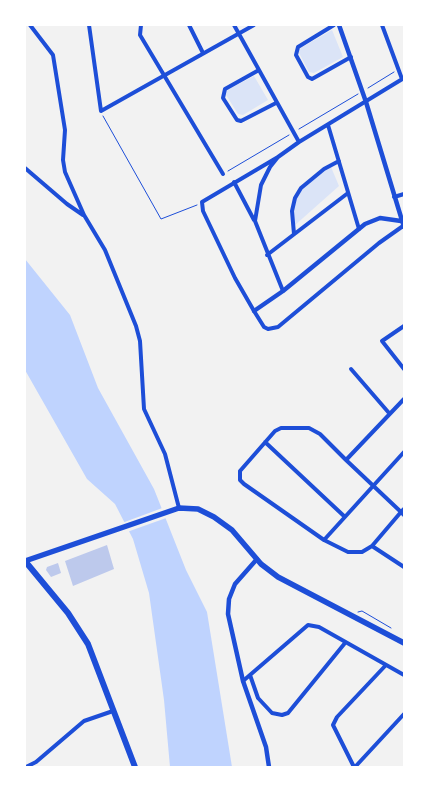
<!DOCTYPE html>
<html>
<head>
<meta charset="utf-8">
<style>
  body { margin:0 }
  #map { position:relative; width:429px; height:792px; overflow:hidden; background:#f2f2f2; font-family:"Asap Condensed",sans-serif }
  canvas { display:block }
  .frame { position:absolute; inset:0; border:26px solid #fff; pointer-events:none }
</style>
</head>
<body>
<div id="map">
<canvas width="429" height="792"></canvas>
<div class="frame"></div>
</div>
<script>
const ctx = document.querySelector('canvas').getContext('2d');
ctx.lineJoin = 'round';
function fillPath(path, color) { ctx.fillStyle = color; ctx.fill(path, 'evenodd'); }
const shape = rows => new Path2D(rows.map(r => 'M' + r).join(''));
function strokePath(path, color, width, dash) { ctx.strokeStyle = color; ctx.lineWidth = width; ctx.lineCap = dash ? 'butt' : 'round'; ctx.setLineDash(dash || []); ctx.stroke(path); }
const green = shape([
  [332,30,343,57,314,73,309,72,299,53,299,49],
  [254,76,268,100,243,115,238,114,226,95,227,90],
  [331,167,339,186,294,226,294,209,298,194,307,183]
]);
const water = shape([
  [25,259,70,315,98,388,154,489,186,570,207,612,232,767,170,767,164,700,149,593,133,539,115,504,87,479,25,370]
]);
const pier = shape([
  [165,507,169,517,127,532,122,523]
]);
const building = shape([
  [107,545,114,569,73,586,65,561],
  [58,563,61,573,51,577,46,570,47,567]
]);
const path = shape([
  [368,88,394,72],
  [103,116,161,219,197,205],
  [299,129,358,94],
  [228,171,289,135],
  [358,612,362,611,391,628]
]);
const minor = shape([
  [30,25,53,55,65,130,63,160,65,172,84,215,105,250,136,326,140,341,144,409,165,454,179,508],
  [89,25,101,111,254,25],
  [141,25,140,35,223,174],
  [189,25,203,53],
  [234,25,299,142],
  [334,25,298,47,296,55,308,77,312,79,351,57],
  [382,25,402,79],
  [259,70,225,89,223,98,237,120,241,121,276,103],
  [328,125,359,229],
  [278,157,202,202,203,211,235,278,254,311,264,327,268,329,278,327,379,243,403,226],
  [25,168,67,204,83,215],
  [234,182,254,220],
  [394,197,404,194],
  [294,234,292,211,295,198,301,188,324,169,339,161],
  [267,255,348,193],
  [283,291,255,221,261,185,270,167,278,157,299,142,404,78],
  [404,326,382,341,404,369],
  [351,369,389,413],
  [265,442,345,517],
  [346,460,404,399],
  [404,509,401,512,372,546,362,552,348,552,324,540,244,484,240,480,240,471,275,431,281,428,309,428,320,434,346,460,401,512,404,515],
  [324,540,404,452],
  [372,546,404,567],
  [250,675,258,698,272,713,282,715,288,713,345,643],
  [243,681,308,625,319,627,404,675],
  [26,767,36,762,84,721,113,711],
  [354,767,333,725,337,717,386,665],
  [355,767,404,714]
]);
const tertiary = shape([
  [339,25,366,102,404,227],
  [254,311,283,291,365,224,380,218,401,221],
  [257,559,235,584,229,599,228,614,243,681,266,747,269,767]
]);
const primary = shape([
  [25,561,179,508,198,509,214,517,232,530,261,564,278,577,404,643]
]);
const trunk = shape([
  [25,561,68,613,88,644,135,767]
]);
fillPath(green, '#dbe4f7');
fillPath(water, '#bfd3fe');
fillPath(pier, '#f2f2f2');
fillPath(building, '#bdc9ec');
strokePath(path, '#1d4ed8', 1);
strokePath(minor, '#1d4ed8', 4);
strokePath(tertiary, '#1d4ed8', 4.5);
strokePath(primary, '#1d4ed8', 5.5);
strokePath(trunk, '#1d4ed8', 6);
</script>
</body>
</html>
